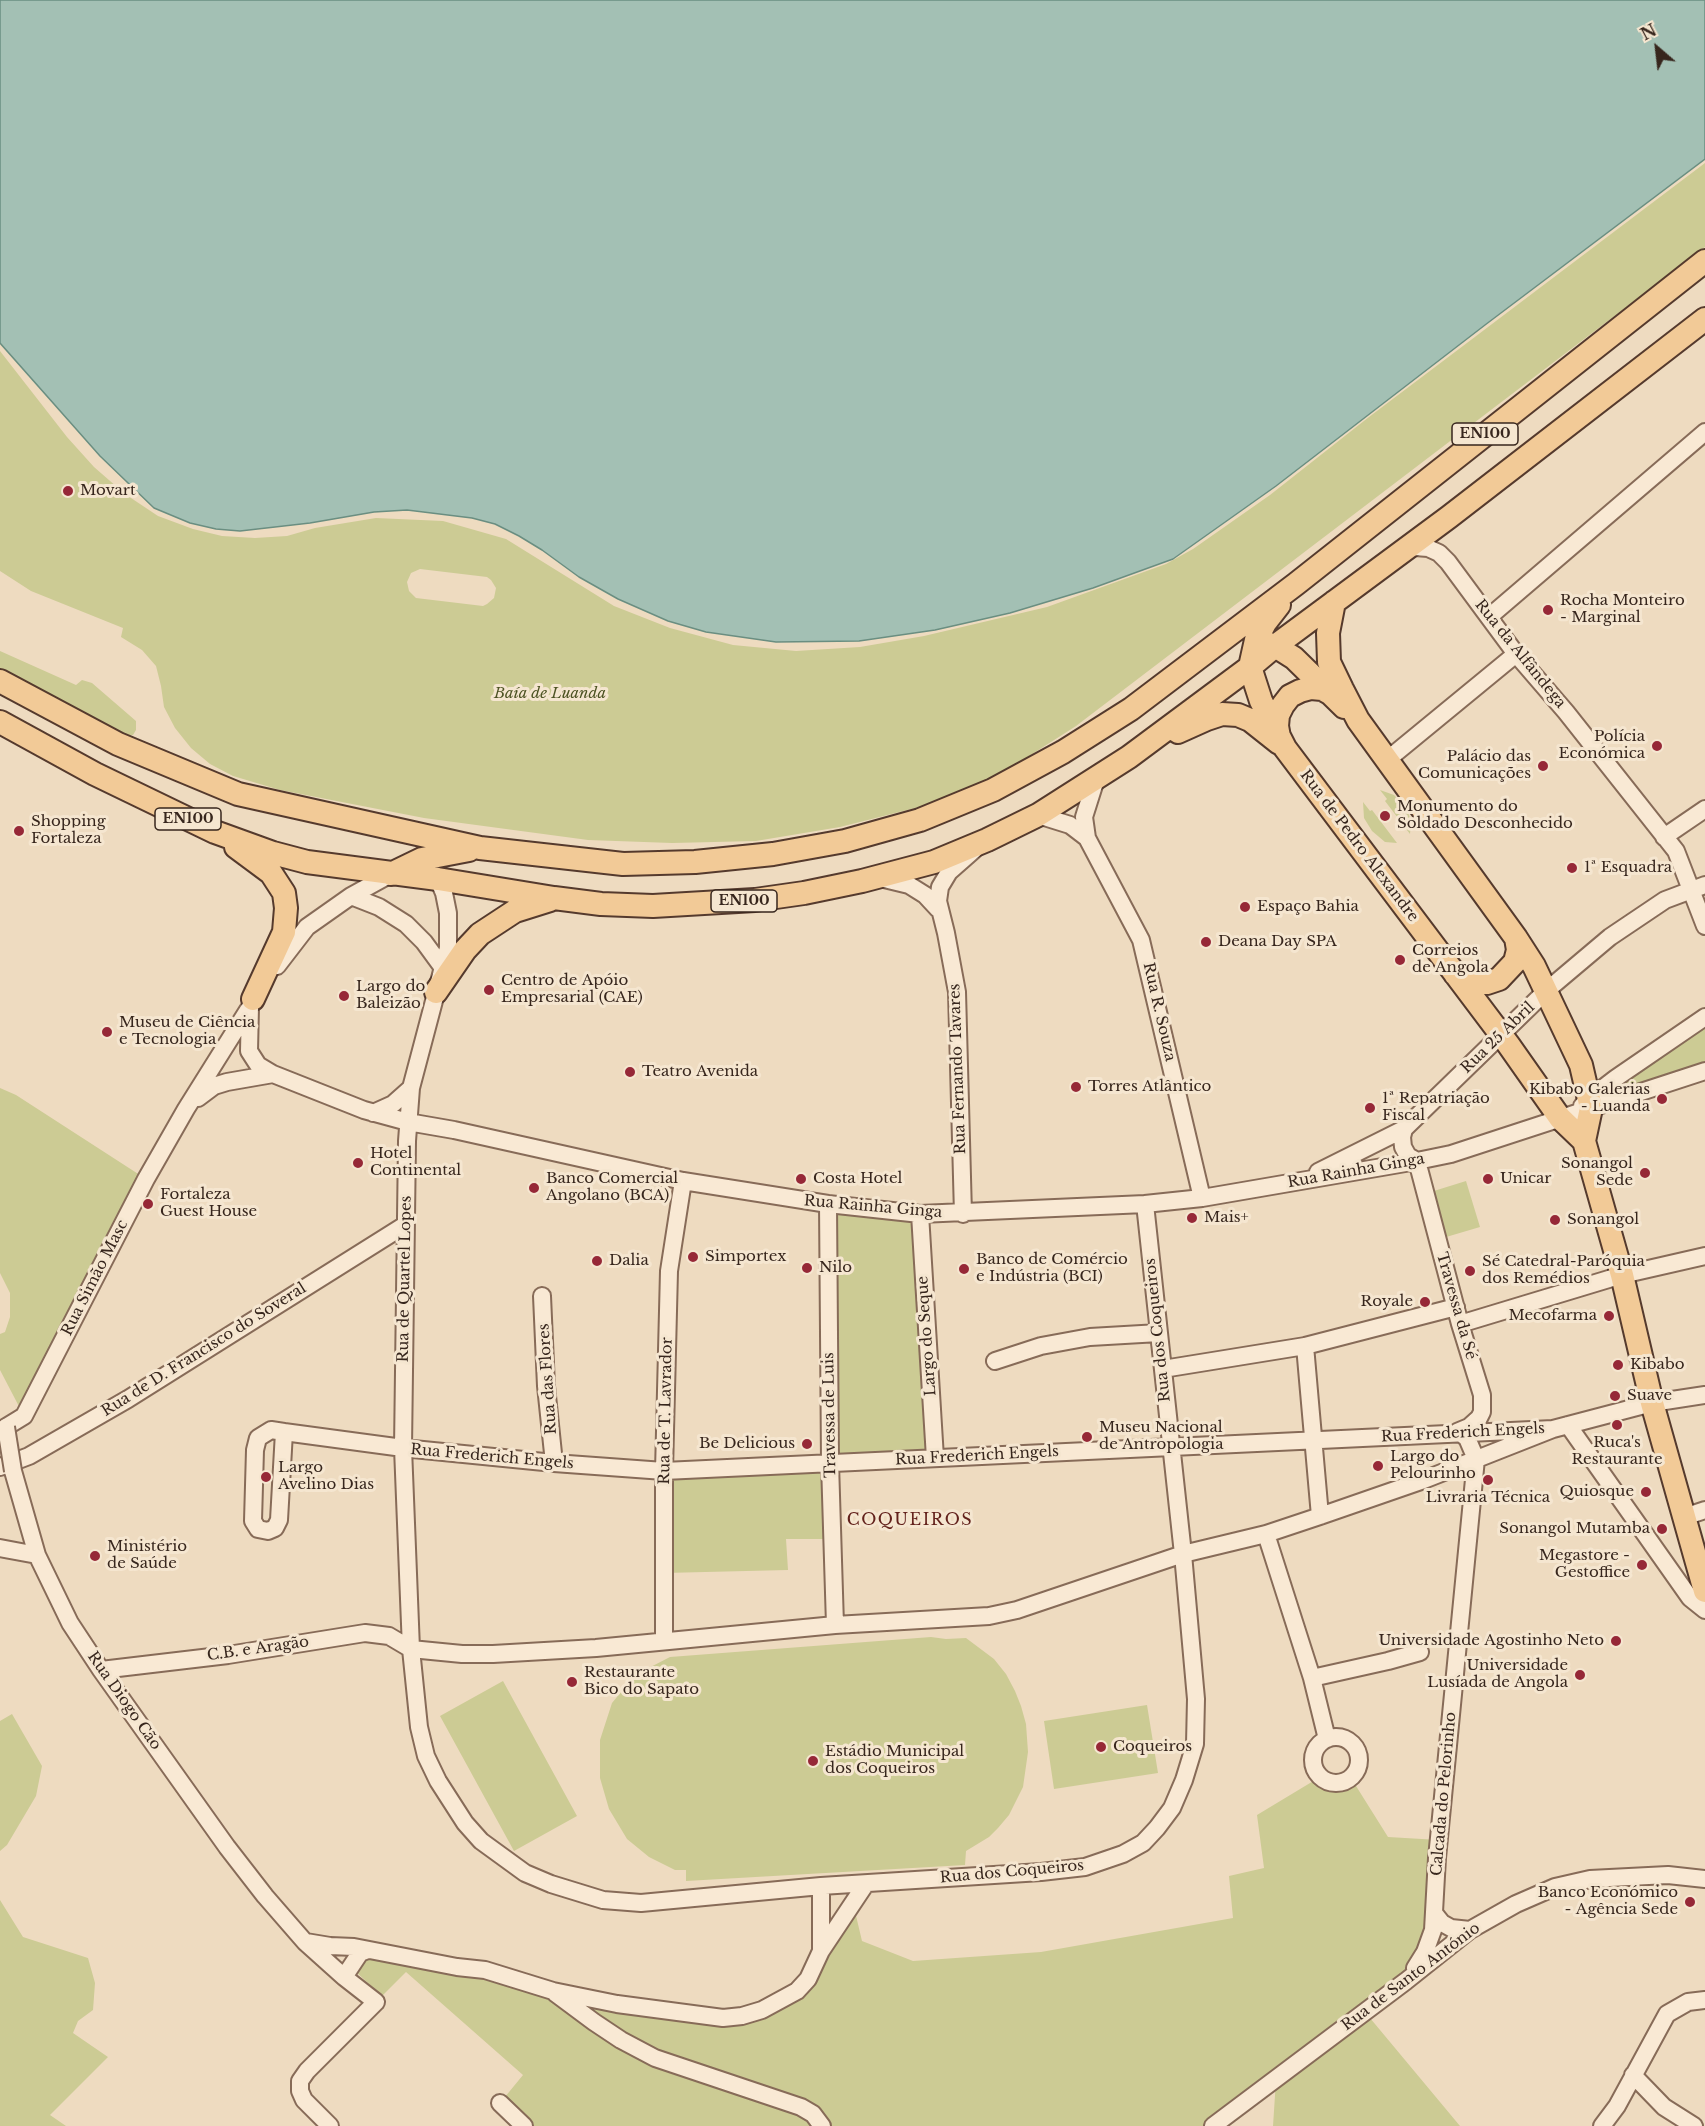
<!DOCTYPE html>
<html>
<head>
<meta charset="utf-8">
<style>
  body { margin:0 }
  #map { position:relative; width:1705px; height:2126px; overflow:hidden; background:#eedbc0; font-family:"Libre Baskerville",serif }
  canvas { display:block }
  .north { position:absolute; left:1627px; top:18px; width:60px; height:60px; -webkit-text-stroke:4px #f5e6d0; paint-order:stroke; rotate:332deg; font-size:16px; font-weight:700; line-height:24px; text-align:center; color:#37261d }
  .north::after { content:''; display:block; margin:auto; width:21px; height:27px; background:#37261d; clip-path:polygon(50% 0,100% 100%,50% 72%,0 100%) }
</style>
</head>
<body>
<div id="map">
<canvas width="1705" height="2126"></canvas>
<div class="north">N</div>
</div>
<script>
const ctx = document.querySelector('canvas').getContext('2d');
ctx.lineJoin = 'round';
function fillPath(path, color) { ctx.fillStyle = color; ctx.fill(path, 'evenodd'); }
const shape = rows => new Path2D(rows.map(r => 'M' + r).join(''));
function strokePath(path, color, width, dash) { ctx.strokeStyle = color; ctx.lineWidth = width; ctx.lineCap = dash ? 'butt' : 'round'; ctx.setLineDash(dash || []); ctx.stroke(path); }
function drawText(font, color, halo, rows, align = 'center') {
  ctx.font = font + ' "Libre Baskerville",serif'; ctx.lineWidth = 6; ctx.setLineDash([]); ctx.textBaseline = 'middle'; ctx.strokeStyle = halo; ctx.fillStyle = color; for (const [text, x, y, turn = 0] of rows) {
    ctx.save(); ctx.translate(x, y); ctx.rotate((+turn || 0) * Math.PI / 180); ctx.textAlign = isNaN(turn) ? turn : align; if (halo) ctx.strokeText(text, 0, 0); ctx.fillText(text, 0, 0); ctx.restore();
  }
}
const green = shape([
  [1705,163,1705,247,1076,726,1004,772,927,805,840,827,756,841,672,843,588,840,424,818,280,790,233,776,210,764,191,748,175,728,164,707,161,686,156,666,142,650,121,637,123,628,31,591,0,571,0,351,67,437,94,467,125,494,158,516,193,529,222,536,255,538,287,536,315,528,376,518,443,521,506,539,614,606,670,628,733,645,796,651,860,647,924,636,1047,607,1166,564,1193,549,1270,495,1369,417],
  [420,569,487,577,491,580,496,588,494,598,487,604,483,606,416,598,409,591,407,582,411,573],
  [0,651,76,685,82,680,92,683,136,721,136,730,133,735,127,736,0,670],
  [1380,790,1394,795,1407,809,1411,822,1410,834,1385,801,1387,799],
  [1363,802,1370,811,1372,810,1397,843,1385,842,1372,831,1364,818],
  [1705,1017,1705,1071,1591,1108,1616,1078],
  [0,1088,16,1095,146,1179,24,1416,0,1370,0,1334,5,1332,10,1317,10,1293,0,1273],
  [1466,1181,1480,1227,1436,1240,1421,1195],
  [828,1204,920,1214,934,1458,830,1463,833,1539,786,1539,788,1570,664,1573,665,1471,830,1463],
  [931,1637,946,1639,966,1638,994,1659,1006,1674,1015,1691,1021,1706,1026,1724,1028,1752,1023,1787,1009,1815,998,1828,989,1837,966,1851,965,1865,686,1881,686,1870,675,1870,649,1857,627,1839,609,1809,600,1778,600,1740,612,1703,635,1675,670,1657],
  [503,1681,577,1816,514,1851,440,1716],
  [1147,1705,1158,1773,1054,1789,1044,1721],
  [12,1714,42,1766,36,1796,7,1845,0,1851,0,1721],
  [1320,1777,1334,1783,1349,1780,1356,1786,1388,1837,1439,1840,1425,1952,1365,2012,1460,2126,1273,2126,1276,2080,1213,2126,524,2126,500,2103,523,2075,406,1972,382,1996,355,1971,368,1950,553,1991,742,2016,808,1979,853,1903,862,1941,913,1961,1041,1952,1233,1918,1229,1876,1264,1868,1257,1815],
  [0,1900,23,1937,88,1958,95,1983,93,2010,78,2021,73,2033,108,2057,50,2115,66,2126,0,2126]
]);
const water = shape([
  [0,0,1705,0,1705,159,1485,325,1276,486,1173,559,1093,588,1010,613,935,630,859,641,776,642,706,632,668,621,618,599,579,577,542,550,519,536,495,524,472,518,407,510,374,512,310,523,240,531,216,529,190,523,154,508,100,456,0,343,0,0]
]);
const minor = shape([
  [1406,549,1415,547,1428,548,1439,553,1448,562,1516,654,1566,712,1676,851,1705,926],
  [1489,617,1705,432],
  [1387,760,1516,654],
  [1096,779,1084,817,1087,838,1141,940,1202,1198],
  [1038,815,1070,825,1087,838],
  [1664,837,1705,809],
  [880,878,909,885,925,895,938,909],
  [438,879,444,893,448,913,448,948,411,1088,407,1141,403,1448,411,1649,419,1727,426,1756,438,1781,465,1823,481,1841,525,1873,551,1884,603,1900,641,1903,821,1886,1041,1872,1085,1867,1123,1854,1143,1843,1157,1828,1172,1808,1184,1780,1195,1744,1196,1699,1183,1554,1145,1204],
  [351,896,379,907,406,924,424,942,443,968],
  [277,966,307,927,351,896,391,874],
  [250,1007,249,1051,258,1065,273,1074,364,1110,408,1122,454,1130,683,1181,828,1204,920,1214,1145,1204,1202,1198,1417,1161,1451,1154,1705,1071],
  [198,1098,214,1086,227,1082,273,1074],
  [1582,1106,1590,1098,1616,1078,1705,1017],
  [373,1113,393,1104,411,1088],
  [1404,1129,1402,1137,1403,1147,1408,1156,1417,1161,1460,1324,1482,1395,1482,1412,1479,1418,1469,1427,1457,1432],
  [1318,1172,1404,1129,1546,991,1610,937,1665,900,1705,885],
  [828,1204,830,1463,835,1625],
  [920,1214,935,1458],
  [963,1214,957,992,946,933,938,901,940,887,949,872,974,850],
  [542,1296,546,1386,554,1463],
  [1460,1324,1622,1275,1705,1256],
  [1305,1346,1320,1516],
  [995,1361,1041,1346,1090,1337,1159,1333],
  [1163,1369,1305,1346,1456,1307],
  [1568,1425,1690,1598,1705,1610],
  [6,1427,24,1416,146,1179,186,1109,248,1010],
  [271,1430,284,1432,279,1520,275,1528,268,1531,258,1529,253,1521,255,1450,258,1438,271,1430],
  [284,1432,403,1448,554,1463,664,1471,1553,1429,1652,1403,1705,1395],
  [0,1467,29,1456,128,1399,405,1225],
  [13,1471,37,1555,70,1623,101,1670,227,1847,265,1896,305,1942,344,1977,376,2002,307,2071,300,2081,300,2091,304,2100,330,2126],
  [1684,1517,1705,1510],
  [1266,1534,1312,1678,1327,1739],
  [0,1548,37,1555],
  [664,1641,664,1471,669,1271,683,1181],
  [101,1670,228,1655,365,1633,389,1636,411,1649,462,1654,493,1654,596,1648,835,1625,989,1616,1017,1610,1183,1554,1266,1534,1320,1516,1421,1481,1553,1429],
  [1312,1678,1388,1661,1420,1652],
  '1313 1760a23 23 0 1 1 46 0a23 23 0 1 1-46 0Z',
  [821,1886,821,1951],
  [1434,1913,1442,1923,1451,1928,1470,1930],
  [306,1942,330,1946,354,1947,457,1967,485,1970,553,1991,617,2004,723,2018,742,2016,762,2010,797,1991,808,1979,821,1951,865,1885],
  [1415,1968,1425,1952,1433,1930,1437,1858,1476,1459,1467,1438,1460,1433],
  [344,1977,360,1953,368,1950],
  [555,1993,594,2022,621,2040,655,2058,801,2107,813,2114,822,2126],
  [1633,2075,1664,2107,1694,2126],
  [500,2103,524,2126],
  [1213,2126,1406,1981,1470,1930,1516,1904,1555,1887,1590,1879,1668,1875,1705,1879],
  [1602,2126,1617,2106,1667,2014,1688,2002,1705,2000]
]);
const major = shape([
  [1334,602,1328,633,1329,662,1342,689,1358,720,1516,938,1534,966,1581,1065,1591,1108,1584,1141,1622,1275,1652,1403,1705,1591],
  [1279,605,1265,623,1256,640,1250,667,1261,701,1285,748,1508,1044,1560,1118,1584,1141],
  [1263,642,1275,646,1294,658,1344,707],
  [0,681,118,744,238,794,480,848,623,864,695,862,773,854,845,841,920,820,993,790,1063,752,1131,709,1296,584,1705,261],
  [0,722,95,774,215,832,273,853,307,862,438,879,554,898,601,904,653,906,755,900,804,893,862,881,934,862,987,840,1038,815,1129,757,1250,667,1275,646,1449,517,1705,319],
  [1178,732,1207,719,1222,714,1238,715,1250,720,1279,743],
  [1279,737,1277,726,1278,715,1283,705,1290,696,1300,691,1311,688,1322,689,1331,694],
  [236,847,271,873,284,893,286,908,284,932,253,999],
  [391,874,422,859,469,850],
  [1455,974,1475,983,1487,983,1499,979,1515,962,1518,950,1516,938],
  [436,992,465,950,480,934,515,911,550,900]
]);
const minorBridge = shape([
  [6,1427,13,1471]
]);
const markers = [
  [68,491,6,"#962837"],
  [1548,610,6,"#962837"],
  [1657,746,6,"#962837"],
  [1543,766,6,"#962837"],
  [1385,816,6,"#962837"],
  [19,831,6,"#962837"],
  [1572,868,6,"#962837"],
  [1245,907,6,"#962837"],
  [1206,942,6,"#962837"],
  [1400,960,6,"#962837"],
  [489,990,6,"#962837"],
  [344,996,6,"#962837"],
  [107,1032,6,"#962837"],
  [630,1072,6,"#962837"],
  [1076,1087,6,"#962837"],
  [1662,1099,6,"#962837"],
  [1370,1108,6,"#962837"],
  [358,1163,6,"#962837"],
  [1645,1173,6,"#962837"],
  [801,1179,6,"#962837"],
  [1488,1179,6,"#962837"],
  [534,1188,6,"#962837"],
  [148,1204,6,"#962837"],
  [1192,1218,6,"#962837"],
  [1555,1220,6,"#962837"],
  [693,1257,6,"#962837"],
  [597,1261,6,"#962837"],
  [807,1268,6,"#962837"],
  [964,1269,6,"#962837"],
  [1470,1271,6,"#962837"],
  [1425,1302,6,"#962837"],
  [1609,1316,6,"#962837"],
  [1618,1365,6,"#962837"],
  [1615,1396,6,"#962837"],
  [1617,1425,6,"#962837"],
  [1087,1437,6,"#962837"],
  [807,1444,6,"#962837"],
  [1378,1466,6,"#962837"],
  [266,1477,6,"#962837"],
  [1488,1480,6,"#962837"],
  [1646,1492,6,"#962837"],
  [1662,1529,6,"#962837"],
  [95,1556,6,"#962837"],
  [1642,1565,6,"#962837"],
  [1616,1641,6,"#962837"],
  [1580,1675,6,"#962837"],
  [572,1682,6,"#962837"],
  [1101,1747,6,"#962837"],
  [813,1761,6,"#962837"],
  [1690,1902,6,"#962837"]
];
const shields = [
  [1485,434,66],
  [188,819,66],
  [744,901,66]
];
const shieldNames = [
  ["EN100",1485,434],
  ["EN100",188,819],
  ["EN100",744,901]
];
const poiNames = [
  ["Movart",80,491],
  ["Rocha Monteiro",1560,601],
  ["- Marginal",1560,618],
  ["Polícia",1645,737,"right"],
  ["Económica",1645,754,"right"],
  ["Palácio das",1531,757,"right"],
  ["Comunicações",1531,774,"right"],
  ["Monumento do",1397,807],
  ["Soldado Desconhecido",1397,824],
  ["Shopping",31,822],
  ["Fortaleza",31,839],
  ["1ª Esquadra",1584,868],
  ["Espaço Bahia",1257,907],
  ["Deana Day SPA",1218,942],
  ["Correios",1412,951],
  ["de Angola",1412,968],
  ["Centro de Apóio",501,981],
  ["Empresarial (CAE)",501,998],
  ["Largo do",356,987],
  ["Baleizão",356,1004],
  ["Museu de Ciência",119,1023],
  ["e Tecnologia",119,1040],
  ["Teatro Avenida",642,1072],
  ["Torres Atlântico",1088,1087],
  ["Kibabo Galerias",1650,1090,"right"],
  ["- Luanda",1650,1107,"right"],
  ["1ª Repatriação",1382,1099],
  ["Fiscal",1382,1116],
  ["Hotel",370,1154],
  ["Continental",370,1171],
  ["Sonangol",1633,1164,"right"],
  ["Sede",1633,1181,"right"],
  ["Banco Comercial",546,1179],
  ["Angolano (BCA)",546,1196],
  ["Costa Hotel",813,1179],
  ["Unicar",1500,1179],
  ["Fortaleza",160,1195],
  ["Guest House",160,1212],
  ["Mais+",1204,1218],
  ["Sonangol",1567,1220],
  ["Simportex",705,1257],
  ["Banco de Comércio",976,1260],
  ["e Indústria (BCI)",976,1277],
  ["Dalia",609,1261],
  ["Sé Catedral-Paróquia",1482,1262],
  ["dos Remédios",1482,1279],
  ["Nilo",819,1268],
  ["Royale",1413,1302,"right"],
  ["Mecofarma",1597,1316,"right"],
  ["Kibabo",1630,1365],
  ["Suave",1627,1396],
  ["Museu Nacional",1099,1428],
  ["de Antropologia",1099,1445],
  ["Ruca's",1617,1443,"center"],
  ["Restaurante",1617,1460,"center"],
  ["Be Delicious",795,1444,"right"],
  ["Largo do",1390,1457],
  ["Pelourinho",1390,1474],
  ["Largo",278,1468],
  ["Avelino Dias",278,1485],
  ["Quiosque",1634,1492,"right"],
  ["Livraria Técnica",1488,1498,"center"],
  ["Sonangol Mutamba",1650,1529,"right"],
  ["Ministério",107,1547],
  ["de Saúde",107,1564],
  ["Megastore -",1630,1556,"right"],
  ["Gestoffice",1630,1573,"right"],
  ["Universidade Agostinho Neto",1604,1641,"right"],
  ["Universidade",1568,1666,"right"],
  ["Lusíada de Angola",1568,1683,"right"],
  ["Restaurante",584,1673],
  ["Bico do Sapato",584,1690],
  ["Coqueiros",1113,1747],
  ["Estádio Municipal",825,1752],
  ["dos Coqueiros",825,1769],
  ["Banco Económico",1678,1893,"right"],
  ["- Agência Sede",1678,1910,"right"]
];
const streetNames = [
  ["Rua da Alfândega",1520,654,51],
  ["Rua de Pedro Alexandre",1359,846,53],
  ["Rua R. Souza",1159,1012,77],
  ["Rua 25 Abril",1498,1038,-44],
  ["Rua Fernando Tavares",958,1069,-92],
  ["Rua Rainha Ginga",1356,1171,-10],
  ["Rua Rainha Ginga",873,1207,5],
  ["Rua Simão Masc",95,1278,-63],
  ["Rua de Quartel Lopes",405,1279,-89],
  ["Travessa da Sé",1456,1306,74],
  ["Rua dos Coqueiros",1158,1330,-96],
  ["Largo do Seque",927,1336,-94],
  ["Rua de D. Francisco do Soveral",204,1350,-32],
  ["Rua das Flores",548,1379,-94],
  ["Rua de T. Lavrador",666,1411,-89],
  ["Travessa de Luis",830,1415,-91],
  ["Rua Frederich Engels",1463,1433,-3],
  ["Rua Frederich Engels",977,1456,-3],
  ["Rua Frederich Engels",492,1457,5],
  ["C.B. e Aragão",258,1649,-8],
  ["Rua Diogo Cão",124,1701,55],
  ["Calcada do Pelorinho",1444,1794,-85],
  ["Rua dos Coqueiros",1012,1872,-5],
  ["Rua de Santo António",1411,1977,-37]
];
const parkNames = [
  ["Baía de Luanda",550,694]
];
const neighbourhoodNames = [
  ["COQUEIROS",910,1520]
];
fillPath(green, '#cccb94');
fillPath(water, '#a3c0b4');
strokePath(water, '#6a8e81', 1.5);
strokePath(minor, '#876b58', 20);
strokePath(major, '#553a2d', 26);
strokePath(minor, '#f9e9d4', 16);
strokePath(major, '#f2ca97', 22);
strokePath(minorBridge, '#876b58', 20, []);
strokePath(minorBridge, '#f9e9d4', 16);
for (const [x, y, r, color] of markers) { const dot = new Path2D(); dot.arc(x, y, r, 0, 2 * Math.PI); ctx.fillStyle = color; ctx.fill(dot); strokePath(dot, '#f5e6d0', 2); }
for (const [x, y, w] of shields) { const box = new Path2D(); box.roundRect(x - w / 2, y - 11, w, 22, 4.5); ctx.fillStyle = '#f5e6d0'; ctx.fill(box); strokePath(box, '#37261d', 1.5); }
drawText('bold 14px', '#37261d', null, shieldNames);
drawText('15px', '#37261d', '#f5e6d0', poiNames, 'left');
drawText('15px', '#37261d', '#f5e6d0', streetNames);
drawText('italic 15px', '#4d5323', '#f5e6d0', parkNames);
ctx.letterSpacing = '1.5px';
drawText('16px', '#63221c', '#f5e6d0', neighbourhoodNames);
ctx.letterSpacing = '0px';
</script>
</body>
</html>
